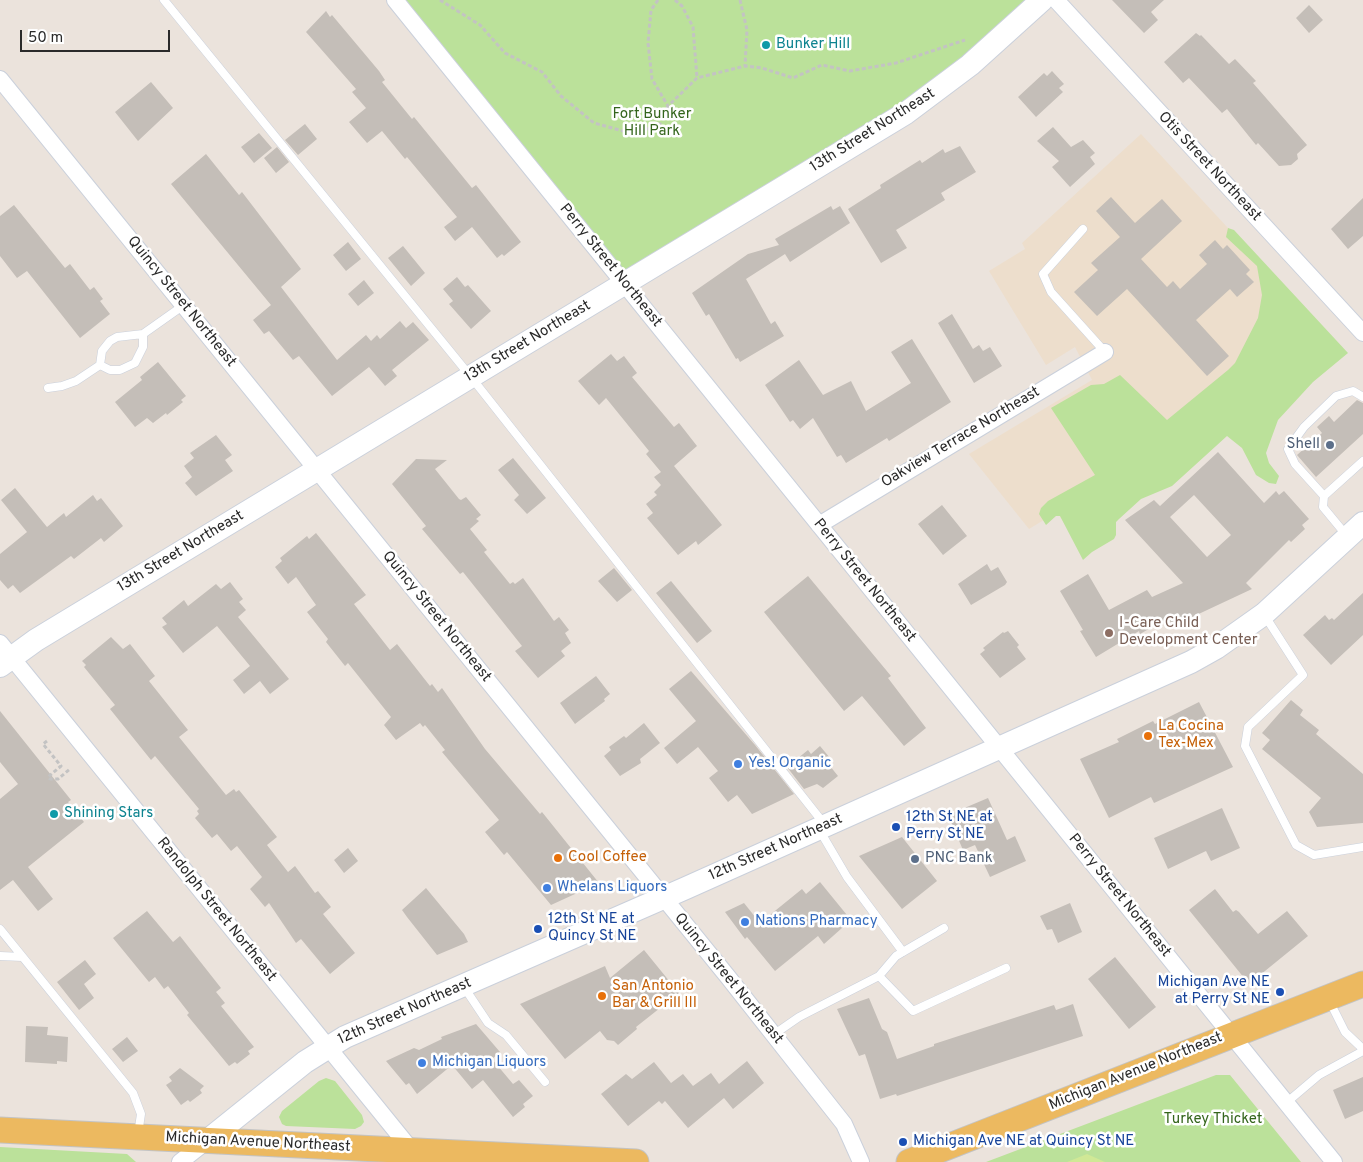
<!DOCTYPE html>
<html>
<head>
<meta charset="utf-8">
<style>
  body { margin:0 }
  #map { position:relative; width:1363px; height:1162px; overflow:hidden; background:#ebe3dc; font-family:Overpass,sans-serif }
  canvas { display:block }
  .scale { position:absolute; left:20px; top:30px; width:150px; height:22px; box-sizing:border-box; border:2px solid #2a2a2a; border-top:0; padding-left:6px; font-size:15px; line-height:18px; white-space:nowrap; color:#2a2a2a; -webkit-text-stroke:4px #fff; paint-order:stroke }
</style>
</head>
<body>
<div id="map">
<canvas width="1363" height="1162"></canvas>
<div class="scale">50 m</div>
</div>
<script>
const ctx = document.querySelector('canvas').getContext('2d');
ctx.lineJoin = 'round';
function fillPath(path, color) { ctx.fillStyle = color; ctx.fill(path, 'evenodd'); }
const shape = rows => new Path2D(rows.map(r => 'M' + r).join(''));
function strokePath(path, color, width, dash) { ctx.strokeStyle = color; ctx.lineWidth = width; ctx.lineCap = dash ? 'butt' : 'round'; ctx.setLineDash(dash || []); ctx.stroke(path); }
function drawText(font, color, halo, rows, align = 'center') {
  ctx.font = font + ' Overpass,sans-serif'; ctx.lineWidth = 5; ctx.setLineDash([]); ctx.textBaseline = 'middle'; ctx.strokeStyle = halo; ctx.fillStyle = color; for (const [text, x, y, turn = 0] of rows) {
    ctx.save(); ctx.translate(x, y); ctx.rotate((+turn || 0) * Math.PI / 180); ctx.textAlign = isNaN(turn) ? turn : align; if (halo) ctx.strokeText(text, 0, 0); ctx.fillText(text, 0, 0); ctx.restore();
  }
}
const education = shape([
  [1141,134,1327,335,1156,487,1073,537,1057,512,1029,529,969,454,1092,380,1075,347,1046,365,989,271,1025,249,1022,243]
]);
const green = shape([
  [395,0,1042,0,983,54,624,284],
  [1228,228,1234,230,1348,353,1313,382,1278,420,1266,453,1269,463,1279,476,1276,484,1269,483,1256,475,1242,448,1227,436,1172,486,1141,499,1119,519,1116,522,1116,535,1114,539,1092,552,1083,560,1060,516,1056,516,1046,525,1039,514,1041,508,1048,501,1095,475,1051,408,1091,385,1104,384,1120,375,1167,420,1228,370,1235,363,1258,318,1262,295,1257,266,1226,237],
  [1216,1075,1230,1075,1301,1162,986,1162],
  [326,1078,335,1081,362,1115,364,1122,361,1126,355,1129,286,1126,282,1124,279,1117,282,1111,319,1081],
  [0,1147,127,1154,136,1162,0,1162]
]);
const pitch = shape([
  [1087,1154,1105,1162,1067,1162]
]);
const building = shape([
  [1112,0,1164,0,1151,12,1158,20,1144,33],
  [1309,5,1323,20,1309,33,1296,18],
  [326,11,330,17,332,15,379,71,385,80,382,82,412,119,414,117,472,188,476,185,521,242,504,256,502,254,497,258,472,227,455,241,444,227,457,217,407,157,405,159,382,131,367,143,349,122,366,108,352,92,356,89,306,32],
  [1196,33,1200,36,1201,35,1229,64,1235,59,1256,81,1253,83,1307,145,1297,154,1298,159,1291,165,1279,166,1258,143,1256,145,1227,109,1222,113,1189,78,1183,83,1164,62],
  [1052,71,1064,84,1059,88,1063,92,1036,117,1018,97,1044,73,1047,76],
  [151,82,173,108,138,141,115,112],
  [305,124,317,139,298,155,285,140],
  [1053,127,1071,147,1083,140,1095,153,1090,157,1095,164,1070,187,1052,167,1059,161,1037,141],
  [259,133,272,148,254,163,241,147],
  [960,146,976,172,941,193,945,200,896,230,907,248,881,263,848,209,881,188,880,185,920,160,922,163,943,149,945,153],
  [277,147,289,162,276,173,264,158],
  [206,154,239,195,242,192,301,269,281,287,337,360,366,335,371,341,377,335,380,339,400,321,406,328,413,322,429,340,392,370,397,376,385,386,369,367,332,396,299,356,293,360,269,331,264,334,253,320,271,305,171,184],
  [1111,197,1135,223,1162,199,1182,221,1141,259,1167,287,1173,281,1180,289,1207,264,1199,255,1215,240,1223,249,1227,245,1250,270,1246,274,1254,282,1237,297,1230,289,1196,320,1229,356,1207,376,1127,289,1097,316,1074,292,1098,270,1091,263,1120,237,1096,211],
  [1363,198,1363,236,1348,249,1331,229],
  [14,205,65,268,70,264,90,290,94,287,103,299,100,301,110,314,80,338,27,271,17,278,0,256,0,216],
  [831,206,833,210,840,206,850,223,790,262,785,254,746,279,771,324,775,321,784,336,740,362,738,358,736,359,709,314,706,316,692,293,748,254,779,245,775,239],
  [348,242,361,259,346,271,333,255],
  [403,246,425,273,411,286,388,258],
  [457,277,465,287,468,285,491,311,471,329,449,304,453,301,443,289],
  [364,280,374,293,358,306,348,294],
  [952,314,973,349,979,345,983,351,990,347,1002,366,974,383,938,323],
  [912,339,951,402,889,441,887,438,846,463,841,455,837,457,813,418,800,429,793,420,790,422,765,385,799,360,823,395,851,381,866,411,911,383,891,352],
  [611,354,617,361,624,356,637,373,632,377,674,427,679,423,697,446,674,466,722,525,698,545,696,541,678,555,647,518,653,513,646,504,657,495,654,492,661,485,654,477,661,472,646,454,649,451,606,398,599,405,578,381],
  [158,362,186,396,181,400,183,402,167,415,166,413,153,423,147,418,135,427,115,402,142,380,140,377],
  [1357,400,1363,403,1363,434,1316,477,1297,455,1322,433,1317,427,1329,416,1334,422],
  [216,435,232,455,225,460,233,471,196,496,185,483,192,477,184,466,194,458,190,453],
  [1218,452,1264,503,1276,491,1279,495,1284,491,1309,519,1302,525,1305,529,1291,542,1289,540,1246,583,1252,589,1173,626,1168,618,1140,634,1139,631,1096,657,1080,631,1083,630,1060,591,1088,574,1109,610,1147,590,1152,597,1183,583,1125,520,1154,500,1160,506],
  [1194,495,1231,535,1207,557,1170,517],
  [513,458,546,498,527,514,514,500,519,495,498,470],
  [416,459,447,460,435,469,459,499,461,500,466,497,481,515,476,519,479,521,470,529,487,550,484,552,510,584,513,582,515,584,523,578,554,621,559,617,569,630,565,633,571,643,561,651,565,656,538,678,515,651,522,646,463,572,460,574,422,529,426,526,392,484],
  [15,488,47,527,64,513,66,517,93,495,97,501,101,498,123,526,104,542,101,538,74,559,71,556,20,593,13,585,8,589,0,580,0,554,27,532,1,500],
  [942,505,967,536,943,555,918,524],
  [316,533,366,595,354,604,390,650,397,644,430,686,432,684,438,692,442,688,485,749,540,814,542,812,599,883,551,905,507,852,504,855,485,832,499,820,442,752,445,750,425,725,423,727,420,723,396,740,384,725,391,717,348,663,345,666,326,642,328,639,307,612,316,605,296,577,288,584,275,567,282,561,280,558,307,536,309,539],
  [987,564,991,571,998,567,1007,582,1005,585,971,605,958,584],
  [614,568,632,590,617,602,598,581],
  [808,576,891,676,888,678,926,728,904,746,862,696,844,711,764,612],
  [671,581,712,631,697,643,656,593],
  [230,582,243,599,239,602,246,610,238,617,289,679,270,694,260,681,244,694,233,680,250,666,217,626,183,653,162,627,167,624,162,618,184,600,188,606,216,584,221,589],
  [1363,593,1363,635,1331,665,1303,635,1325,615,1329,620,1332,618,1334,620],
  [1008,631,1019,645,1017,647,1026,659,1000,678,980,654,985,650,983,648,1003,632,1004,633],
  [111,637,123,649,130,644,155,676,149,681,188,730,179,737,226,795,234,789,236,792,239,790,277,837,267,845,288,872,295,866,315,893,318,891,331,907,323,914,355,953,330,974,301,939,296,943,269,903,265,907,250,889,262,877,237,846,231,851,217,834,212,838,195,818,199,814,197,811,199,809,155,756,151,760,110,709,115,705,84,667,86,665,82,661],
  [691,671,755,745,794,794,752,814,737,795,728,802,709,778,718,771,698,747,677,764,664,748,696,721,669,689],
  [596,676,610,694,604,699,605,701,575,724,560,703],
  [1291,700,1303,710,1300,715,1319,730,1316,734,1363,774,1363,823,1317,827,1309,812,1321,798,1262,749,1270,740,1262,733],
  [1199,702,1233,767,1154,803,1151,797,1109,818,1080,759,1119,742,1117,739,1153,721,1155,724],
  [0,711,71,800,68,802,84,822,28,867,53,899,38,911,13,880,0,890,0,799,18,784,0,762],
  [644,723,660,743,640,759,641,763,620,776,604,756,611,750,609,747,624,736,626,738],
  [820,746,830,758,826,761,838,776,823,788,817,784,804,789,787,767,808,750,811,754],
  [988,798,1007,840,1015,836,1026,861,990,877,975,845,963,850,948,815],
  [1222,808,1240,848,1211,861,1206,851,1168,869,1154,838],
  [902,837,937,881,902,909,859,856],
  [348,848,358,861,344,873,334,860],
  [820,882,851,920,824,944,818,936,775,971,747,937,745,939,725,912,744,903,760,923,802,889,806,894],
  [426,888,464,934,468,942,437,955,407,917,402,910],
  [1215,889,1233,912,1236,910,1239,912,1258,934,1287,911,1308,936,1249,984,1189,910],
  [1070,903,1082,932,1058,943,1052,929,1047,930,1040,916],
  [147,911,173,942,180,936,221,988,216,992,225,1003,221,1006,254,1047,248,1051,250,1054,237,1064,235,1062,229,1066,187,1015,189,1013,168,986,164,989,155,977,149,982,113,938],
  [644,950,679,993,636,1027,637,1029,618,1045,614,1041,607,1040,600,1031,565,1059,520,1004,605,966,610,978],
  [1115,957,1156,1007,1129,1029,1088,979],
  [85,960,96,974,84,984,94,998,79,1010,57,982],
  [869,998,882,1029,887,1032,897,1059,934,1046,934,1044,1054,1005,1056,1010,1073,1004,1083,1036,897,1096,896,1094,880,1099,865,1054,859,1056,837,1009],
  [476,1024,500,1052,492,1059,513,1084,519,1080,533,1096,523,1104,525,1107,513,1117,483,1080,472,1089,452,1065,417,1094,409,1083,406,1085,386,1061,414,1048,419,1050,442,1039,441,1037],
  [26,1026,48,1027,47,1035,68,1037,67,1062,57,1061,57,1064,25,1062],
  [127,1037,138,1051,123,1062,112,1049],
  [747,1061,764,1083,733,1109,724,1098,688,1128,665,1101,662,1104,659,1101,628,1126,601,1094,626,1074,632,1079,654,1062,671,1083,683,1074,693,1086,711,1073,719,1084],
  [180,1068,204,1086,200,1090,202,1093,190,1102,188,1100,181,1105,166,1085,172,1081,169,1077],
  [1363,1077,1363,1111,1345,1119,1333,1090]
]);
const path = shape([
  [440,0,480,25,505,53,542,72,561,96,594,123,634,134,660,124,668,106,697,78,745,66,762,68,793,78,822,65,850,71,896,63,965,40],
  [658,0,651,10,648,43,652,79,668,106],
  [675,0,682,6,693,27,697,78],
  [740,0,747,30,745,66],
  [47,741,43,744,61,766,48,777,50,779,58,779,70,769]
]);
const lane = shape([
  [164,0,471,377,825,825],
  [1083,229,1043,274,1051,292,1105,352],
  [143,334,143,347,135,363,120,370,110,370,100,365,102,351,110,341,117,337,143,334,184,305],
  [48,388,62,386,76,381,100,365],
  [1324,496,1295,464,1288,449,1304,427,1336,396,1353,391,1363,397],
  [1347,536,1323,507,1324,496,1363,461],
  [1265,616,1303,675,1248,727,1245,746,1296,845,1314,855,1363,847],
  [820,831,847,877,903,952],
  [0,929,133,1093,141,1114,138,1134],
  [0,956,22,957],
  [879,976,896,956,944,928],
  [464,987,488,1023,506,1035,545,1082],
  [1329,1000,1345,1032,1363,1049],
  [773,1035,799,1017,879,976,913,1011,1006,968],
  [1286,1103,1319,1075,1363,1051]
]);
const street = shape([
  [395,0,1334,1162],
  [1056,0,1363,333],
  [0,79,728,977,844,1124,861,1162],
  [819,525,1105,352],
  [0,643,413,1152],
  [180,1162,208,1140]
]);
const secondary = shape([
  [0,666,36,640,906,113,970,65,1042,0],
  [208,1140,305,1062,345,1037,686,888,1191,662,1216,648,1264,614,1363,523]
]);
const primary = shape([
  [0,1130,636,1162],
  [909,1162,1363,984]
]);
const markers = [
  [766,45,5,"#0f9aa8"],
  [1330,445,5,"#5c6f8a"],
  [1109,633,5,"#8d6e63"],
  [1148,736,5,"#e8710a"],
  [738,764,5,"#3f7fe0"],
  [54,814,5,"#0f9aa8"],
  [896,827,5,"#1a4fb4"],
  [558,858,5,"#e8710a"],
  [915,859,5,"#5c6f8a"],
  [547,888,5,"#3f7fe0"],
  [745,922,5,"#3f7fe0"],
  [538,929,5,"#1a4fb4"],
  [1280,992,5,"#1a4fb4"],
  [602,996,5,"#e8710a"],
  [422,1063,5,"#3f7fe0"],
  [903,1142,5,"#1a4fb4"]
];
const cultureNames = [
  ["Bunker Hill",776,45],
  ["Shining Stars",64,814]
];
const parkNames = [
  ["Fort Bunker",652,115],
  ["Hill Park",652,132],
  ["Turkey Thicket",1213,1120]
];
const streetNames = [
  ["13th Street Northeast",873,131,-32],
  ["Otis Street Northeast",1209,167,47],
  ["Perry Street Northeast",610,266,51],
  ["Quincy Street Northeast",181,302,51],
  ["13th Street Northeast",528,342,-31],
  ["Oakview Terrace Northeast",961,438,-31],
  ["13th Street Northeast",181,552,-31],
  ["Perry Street Northeast",864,581,51],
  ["Quincy Street Northeast",436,617,51],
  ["12th Street Northeast",776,848,-24],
  ["Perry Street Northeast",1119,896,51],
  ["Randolph Street Northeast",216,910,51],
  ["Quincy Street Northeast",728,979,51],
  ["12th Street Northeast",405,1012,-24],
  ["Michigan Avenue Northeast",1136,1072,-22],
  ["Michigan Avenue Northeast",258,1143,3]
];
const serviceNames = [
  ["Shell",1320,445],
  ["PNC Bank",925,859,"left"]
];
const educationNames = [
  ["I-Care Child",1119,624],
  ["Development Center",1119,641]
];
const foodNames = [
  ["La Cocina",1158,727],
  ["Tex-Mex",1158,744],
  ["Cool Coffee",568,858],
  ["San Antonio",612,987],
  ["Bar & Grill III",612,1004]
];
const shopNames = [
  ["Yes! Organic",748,764],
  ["Whelans Liquors",557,888],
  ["Nations Pharmacy",755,922],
  ["Michigan Liquors",432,1063]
];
const transitNames = [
  ["12th St NE at",906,818],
  ["Perry St NE",906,835],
  ["12th St NE at",548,920],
  ["Quincy St NE",548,937],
  ["Michigan Ave NE",1270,983,"right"],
  ["at Perry St NE",1270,1000,"right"],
  ["Michigan Ave NE at Quincy St NE",913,1142]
];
fillPath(education, '#eddecc');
fillPath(green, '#bbe19a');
fillPath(pitch, '#d0e896');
fillPath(building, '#c4beb8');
strokePath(lane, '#cad0db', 9);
strokePath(street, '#cad0db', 18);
strokePath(secondary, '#cad0db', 24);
strokePath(primary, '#c3c3c3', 27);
strokePath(path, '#c3c3c3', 3, [4, 2.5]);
strokePath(lane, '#fff', 8);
strokePath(street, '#fff', 16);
strokePath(secondary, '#fff', 22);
strokePath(primary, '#ecb960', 25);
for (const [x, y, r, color] of markers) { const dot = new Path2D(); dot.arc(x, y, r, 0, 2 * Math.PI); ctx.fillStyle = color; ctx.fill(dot); strokePath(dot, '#fff', 2); }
drawText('15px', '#0d838f', '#fff', cultureNames, 'left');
drawText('15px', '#34651c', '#fff', parkNames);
drawText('15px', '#2a2a2a', '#fff', streetNames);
drawText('15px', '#4e5e75', '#fff', serviceNames, 'right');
drawText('15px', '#785e54', '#fff', educationNames, 'left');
drawText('15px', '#c56008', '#fff', foodNames, 'left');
drawText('15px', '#366cbe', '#fff', shopNames, 'left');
drawText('15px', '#164399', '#fff', transitNames, 'left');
</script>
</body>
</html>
